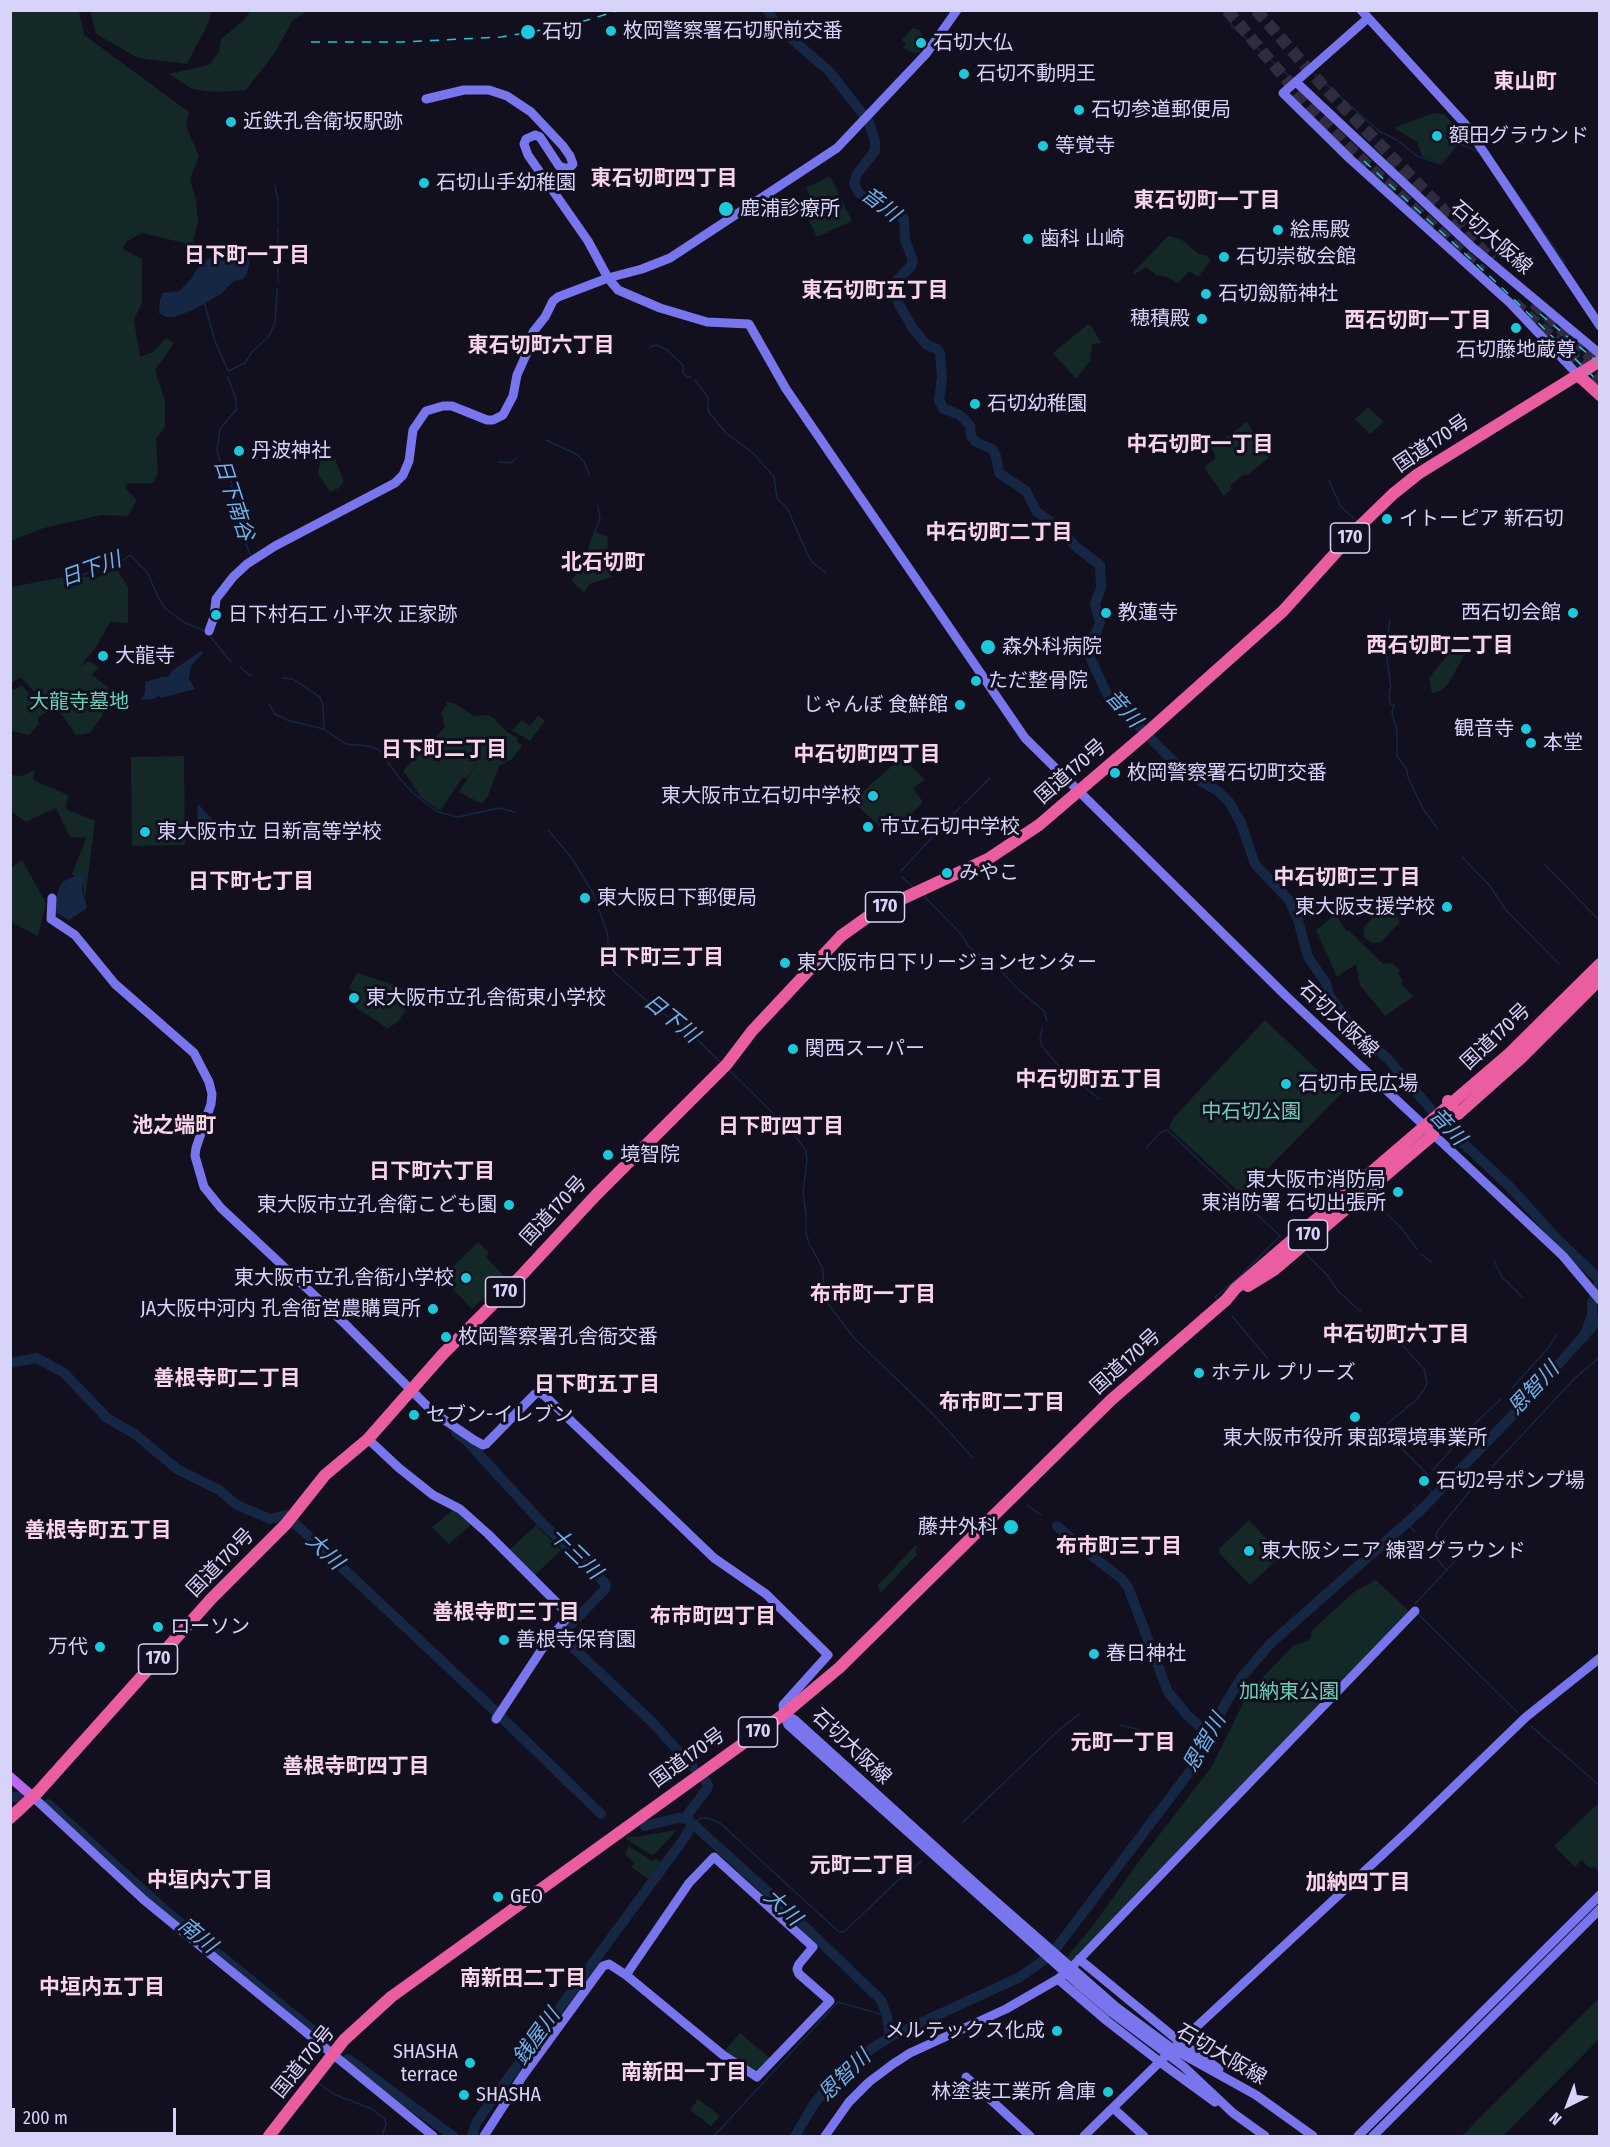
<!DOCTYPE html>
<html>
<head>
<meta charset="utf-8">
<style>
  body { margin:0 }
  #map { position:relative; width:1610px; height:2147px; overflow:hidden; background:#120f1f; font-family:"Fira Sans Condensed",sans-serif }
  canvas { display:block }
  .frame { position:absolute; inset:0; border:12px solid #d7d3f9; pointer-events:none }
  .north { position:absolute; left:1538px; top:2075px; width:60px; height:60px; -webkit-text-stroke:4px #120f1f; paint-order:stroke; rotate:222deg; font-size:16px; font-weight:700; line-height:24px; text-align:center; color:#d7d3f9 }
  .north::after { content:''; display:block; margin:auto; width:21px; height:27px; background:#d7d3f9; clip-path:polygon(50% 0,100% 100%,50% 72%,0 100%) }
  .scale { position:absolute; left:12px; top:2108px; width:164px; height:27px; box-sizing:border-box; border:3px solid #d7d3f9; border-top:0; padding-left:8px; font-size:18px; line-height:21px; white-space:nowrap; color:#d7d3f9; -webkit-text-stroke:4px #120f1f; paint-order:stroke }
</style>
</head>
<body>
<div id="map">
<canvas width="1610" height="2147"></canvas>
<div class="frame"></div>
<div class="north">N</div>
<div class="scale">200 m</div>
</div>
<script>
const ctx = document.querySelector('canvas').getContext('2d');
ctx.lineJoin = 'round';
function fillPath(path, color) { ctx.fillStyle = color; ctx.fill(path, 'evenodd'); }
const shape = rows => new Path2D(rows.map(r => 'M' + r).join(''));
function strokePath(path, color, width, dash) { ctx.strokeStyle = color; ctx.lineWidth = width; ctx.lineCap = dash ? 'butt' : 'round'; ctx.setLineDash(dash || []); ctx.stroke(path); }
function drawText(font, color, halo, rows, align = 'center') {
  ctx.font = font + ' "Fira Sans Condensed","Noto Sans JP",sans-serif'; ctx.lineWidth = 6; ctx.setLineDash([]); ctx.textBaseline = 'middle'; ctx.strokeStyle = halo; ctx.fillStyle = color; for (const [text, x, y, turn = 0] of rows) {
    ctx.save(); ctx.translate(x, y); ctx.rotate((+turn || 0) * Math.PI / 180); ctx.textAlign = isNaN(turn) ? turn : align; if (halo) ctx.strokeText(text, 0, 0); ctx.fillText(text, 0, 0); ctx.restore();
  }
}
const green = shape([
  [11,10,79,11,84,35,189,112,186,126,199,156,190,179,196,200,198,223,192,245,142,233,126,242,123,249,142,259,142,303,134,320,140,357,153,352,166,338,174,343,155,370,165,401,165,427,156,439,158,473,153,483,128,483,125,488,137,500,128,516,101,515,44,528,11,541],
  [251,10,308,11,293,20,274,54,246,90,214,92,192,89,169,74,209,65,219,51,221,39,244,20],
  [90,11,90,10,212,11,208,24,187,64,138,58,96,34],
  [913,28,920,30,923,38,925,47,920,52,914,53,903,48,906,44,902,40],
  [1434,113,1443,114,1471,139,1466,146,1458,143,1440,163,1422,156,1417,142,1394,128],
  [830,176,852,221,817,237,804,210,814,205,806,188],
  [1170,236,1182,240,1199,254,1205,255,1211,260,1198,277,1189,271,1178,283,1167,277,1156,275,1146,267,1135,274,1133,273,1167,237],
  [1088,324,1092,327,1101,343,1092,344,1090,361,1076,379,1053,353],
  [1368,407,1384,422,1370,434,1355,419],
  [1247,422,1269,458,1246,476,1244,474,1230,486,1232,489,1224,496,1204,467,1215,459,1215,454,1211,448],
  [327,452,330,460,335,459,344,481,339,488,330,492,318,474,321,457],
  [594,531,608,537,606,570,612,577,589,584,584,592,574,584,572,579,583,566],
  [118,571,128,587,128,623,110,622,98,644,80,667,89,661,99,667,92,675,109,688,100,699,103,715,90,733,76,735,58,709,45,713,38,718,39,724,29,735,12,731,10,730,11,687,14,690,22,685,31,696,37,695,21,677,11,683,11,587,65,577,98,577,107,572],
  [1453,648,1464,656,1448,684,1442,690,1432,693,1429,678],
  [446,702,454,703,474,716,489,715,493,718,508,733,518,738,517,741,522,746,512,759,499,766,488,796,482,804,459,792,481,757,467,778,462,778,440,811,421,797,404,772,404,770,445,727,441,713,447,704],
  [538,715,545,721,530,741,512,730,522,720,530,726],
  [184,756,185,845,132,846,131,757],
  [902,757,925,780,913,788,923,802,890,836,852,801],
  [35,770,33,780,68,795,66,809,95,821,85,899,82,881,72,874,86,838,70,837,56,808,26,822,11,811,11,775,22,776],
  [22,860,46,903,38,936,11,922,11,868],
  [1383,906,1395,910,1400,922,1381,942,1372,943,1364,937,1364,927],
  [1336,914,1346,931,1348,930,1383,964,1392,963,1400,970,1398,973,1403,981,1401,984,1414,996,1385,1016,1360,985,1356,964,1337,977,1316,930],
  [357,973,398,986,414,998,397,1023,387,1028,351,1004,358,994,349,988],
  [1265,1020,1342,1093,1242,1195,1169,1128,1170,1124,1174,1117],
  [478,1242,489,1253,486,1257,506,1278,472,1309,442,1278],
  [454,1509,472,1524,449,1544,432,1527],
  [1249,1520,1282,1555,1250,1585,1219,1553,1219,1549],
  [536,1525,561,1550,533,1577,508,1551],
  [916,1545,918,1547,915,1551,917,1554,881,1593,878,1585],
  [1376,1580,1407,1609,1408,1613,1071,1961,1067,1957,1091,1928,1140,1860,1212,1766,1243,1703,1257,1683,1293,1646,1307,1641,1311,1637,1312,1631,1320,1623,1355,1591],
  [1599,1802,1599,1872,1594,1866,1590,1869,1582,1860,1575,1867,1554,1846],
  [675,1830,676,1831,656,1853,651,1855,625,1838,628,1836,636,1837],
  [629,1846,652,1861,656,1858,661,1862,648,1879,631,1867,634,1863,625,1854],
  [1599,1998,1599,2039,1503,2136,1462,2136],
  [740,2033,771,2059,755,2073,723,2052],
  [698,2099,720,2116,711,2126,690,2110]
]);
const water = shape([
  [227,248,241,251,250,261,247,273,243,279,234,281,221,294,193,310,174,317,166,317,159,313,160,300,163,293,179,291,191,279,199,266,221,249],
  [201,651,203,653,191,666,189,679,195,689,161,698,159,696,154,699,141,700,145,692,145,682,162,677,168,677,173,670],
  [198,804,216,823,216,830,195,844],
  [80,874,84,877,82,889,87,908,69,920,54,912,57,893,62,882]
]);
const stream = shape([
  [1228,10,1232,26,1289,76,1295,78],
  [1313,73,1379,131,1397,140,1417,156,1441,164,1458,143,1479,152],
  [1504,175,1565,263],
  [275,186,278,200,278,224],
  [278,281,278,228],
  [204,302,215,341,228,371,245,363,252,352,269,336,275,323,277,289],
  [650,347,657,345,667,350,683,365,683,372,687,377,691,377],
  [228,377,236,400,236,410,220,429,217,450,221,464,232,484,231,490,240,528,251,557],
  [695,380,708,397,708,411,726,433,754,454,774,477,777,498,787,508,808,555,813,563,826,573],
  [546,440,578,455,584,462,589,474],
  [498,462,511,463,516,458],
  [1329,481,1341,507,1357,521],
  [585,587,578,582,587,566,590,545,600,519,598,506],
  [10,592,60,583,122,561,130,555,147,572,159,599,166,609,185,623,204,631],
  [1390,619,1386,651,1391,688,1389,690,1390,704,1394,705,1392,713,1397,731,1397,756,1407,770,1408,777,1423,809,1438,829],
  [210,636,231,662],
  [240,667,251,676],
  [282,678,293,679,320,697,323,706,324,729],
  [269,704,275,714,287,720,324,729,346,744,368,746,379,750,400,779,413,793,438,812,458,817,499,808,515,812],
  [964,804,990,778],
  [548,830,571,857,593,893,607,932,610,964,615,973,640,995,701,1043,721,1063],
  [1462,857,1490,886,1505,909,1559,964],
  [1545,865,1600,921],
  [901,871,960,807],
  [902,877,914,888],
  [924,896,962,935,969,947,999,969,1020,991,1044,1011,1047,1021],
  [1593,994,1600,999],
  [1042,1029,1040,1038,1042,1046,1056,1063,1099,1099],
  [729,1070,791,1131,806,1150,807,1161,803,1192,806,1215,806,1233,809,1243,823,1269,824,1295,826,1301,855,1339,933,1414,973,1458],
  [1147,1147,1161,1132,1167,1130,1280,1236,1239,1277,1215,1297,1217,1299],
  [1376,1203,1402,1229,1417,1249],
  [1304,1252,1328,1276,1338,1291,1360,1311,1361,1310],
  [1421,1254,1431,1262],
  [1494,1261,1502,1277,1522,1297],
  [1594,1275,1594,1279],
  [1598,1278,1600,1275],
  [1232,1316,1267,1358],
  [1580,1333,1584,1337],
  [1512,1388,1550,1346,1556,1335],
  [1387,1424,1416,1400,1425,1388,1427,1382,1424,1369,1396,1338],
  [1382,1429,1428,1475,1422,1482,1425,1485],
  [1433,1470,1469,1429,1501,1399],
  [1428,1488,1436,1495],
  [1413,1504,1420,1511],
  [1027,1505,1041,1515],
  [1407,1523,1415,1532],
  [1433,1553,1446,1570],
  [1415,1604,1457,1559,1455,1555,1436,1537,1436,1533,1468,1493,1574,1379,1600,1357],
  [1418,1614,1517,1712],
  [1120,1725,1144,1731,1168,1743],
  [1531,1726,1600,1786],
  [962,1823,1060,1729,1079,1714],
  [693,1824,702,1818,707,1818,720,1823,839,1932,844,1932,896,1882,922,1861],
  [297,2063,308,2076],
  [317,2082,333,2094,370,2108,380,2115,385,2119,386,2124,382,2136],
  [714,2136,838,2002,887,2016]
]);
const river = shape([
  [767,10,780,29,829,71,869,122,875,141,875,151,857,174,854,183,859,193,875,205,904,219,905,239,913,261,911,266,896,281,894,286,895,293,898,303,914,330,927,345,937,349,940,353,942,377,939,400,942,406,944,409,958,414,965,420,970,426,971,436,976,442,992,449,996,456,999,473,1026,491,1037,512,1060,528,1075,546,1100,565,1101,588,1095,604,1100,623,1091,644,1089,655,1107,694,1173,761,1193,777,1218,791,1229,802,1241,823,1255,864,1289,900,1298,920,1308,957,1326,983,1329,995,1351,1026,1388,1059,1446,1127,1510,1187,1561,1243,1598,1278,1599,1285,1592,1303,1592,1315,1584,1337],
  [10,1363,36,1358,48,1364,64,1373,107,1418,135,1434,177,1469,219,1490,237,1505,270,1519,286,1515,495,1711,601,1814],
  [456,1433,466,1440,542,1523,606,1584,605,1589,563,1633,564,1639,653,1723,693,1767],
  [1057,1526,1087,1552,1122,1579,1128,1587,1168,1692,1187,1715,1205,1731,1211,1733],
  [10,1797,18,1797],
  [48,1804,168,1913,323,2039],
  [689,1821,688,1814,707,1789,708,1785,705,1780],
  [645,1826,678,1818,686,1819,693,1824,779,1902,881,2000,887,2016,890,2037],
  [348,2059,453,2136],
  [472,2136,476,2123,484,2111,683,1840,693,1824],
  [795,2136,814,2104,823,2093,871,2049,890,2037,1020,1977,1051,1955,1194,1766,1224,1706,1241,1678,1270,1644,1420,1511,1511,1417,1600,1318]
]);
const highwayTunnel = shape([
  [1227,10,1314,112,1349,148,1482,272],
  [1256,10,1323,86,1492,260],
  [1514,303,1600,381],
  [1534,303,1600,366]
]);
const secondary = shape([
  [1361,10,1465,124,1600,326],
  [1368,18,1283,93,1350,159,1510,303,1578,375],
  [1296,82,1472,247,1600,354],
  [426,99,464,90,489,90,507,96,531,112,563,146,570,156,573,164,568,169,559,166,540,137,535,135,526,139,524,144,528,155,588,241,608,278,618,290,660,308,707,322,749,324,786,389,1025,738,1286,996,1563,1256,1600,1300],
  [209,631,214,617,216,599,233,577,247,564,275,546,395,483,403,475,409,461,413,430,426,411,443,406,452,406,487,420,493,420,503,415,513,396,517,375,530,346,533,332,545,317,553,301,558,297,608,278,642,269,670,258,837,148,926,54,957,10],
  [52,898,51,919,75,935,115,984,194,1053,209,1082,212,1094,211,1104,196,1148,195,1156,204,1187,221,1208,345,1324,433,1412,474,1440,483,1445,486,1444,535,1394,539,1392,545,1396,714,1558,766,1594,828,1655,783,1705,784,1714,788,1725,1077,1983,1111,2012,1183,2066,1233,2113,1265,2136],
  [368,1439,399,1468,433,1495,460,1509,488,1534,563,1609,567,1618,544,1646,496,1719],
  [784,1714,795,1720,975,1883,1115,2006,1173,2049,1256,2095,1313,2136],
  [33,1797,144,1900,433,2136],
  [1079,1959,1180,2042,1219,2069],
  [1058,1979,1107,2021,1160,2062,1215,2102],
  [966,2077,1030,2136],
  [1113,2108,1144,2136],
  [484,2136,522,2077,603,1966,609,1964,626,1975,723,2055,757,2077,830,2001,799,1974,797,1969,799,1964,813,1947,714,1857,689,1883,626,1975],
  [825,2136,849,2102,869,2082,893,2064,910,2053,1006,2009,1058,1979,1069,1970,1415,1611],
  [1084,2136,1180,2042,1409,1830,1526,1717,1600,1658],
  [1358,2136,1600,1895],
  [1373,2136,1600,1909]
]);
const primary = shape([
  [10,1777,33,1797]
]);
const highway = shape([
  [1578,375,1600,395],
  [1448,1101,1458,1114,1521,1058,1600,979],
  [1248,1286,1274,1270,1433,1135],
  [10,1818,38,1792,212,1598,286,1524,325,1475,368,1439,443,1354,520,1277,596,1195,727,1064,752,1031,841,936,876,911,988,859,1039,825,1143,736,1283,611,1359,527,1393,494,1418,474,1600,361],
  [269,2136,344,2040,391,1997,784,1714,839,1668,1111,1400,1226,1300,1235,1289,1510,1053,1600,964]
]);
const rail = shape([
  [311,42,402,42,501,37,571,25,620,10],
  [1364,161,1497,283,1600,383],
  [1540,314,1600,364]
]);
const markers = [
  [611,31,6,"#1dc8db"],
  [528,32,8,"#1dc8db"],
  [921,43,6,"#1dc8db"],
  [964,74,6,"#1dc8db"],
  [1079,110,6,"#1dc8db"],
  [231,122,6,"#1dc8db"],
  [1437,136,6,"#1dc8db"],
  [1043,146,6,"#1dc8db"],
  [424,183,6,"#1dc8db"],
  [726,209,8,"#1dc8db"],
  [1278,230,6,"#1dc8db"],
  [1028,239,6,"#1dc8db"],
  [1224,257,6,"#1dc8db"],
  [1206,294,6,"#1dc8db"],
  [1202,319,6,"#1dc8db"],
  [1516,328,6,"#1dc8db"],
  [975,404,6,"#1dc8db"],
  [239,451,6,"#1dc8db"],
  [1387,519,6,"#1dc8db"],
  [1106,613,6,"#1dc8db"],
  [1573,613,6,"#1dc8db"],
  [216,615,6,"#1dc8db"],
  [988,647,8,"#1dc8db"],
  [103,656,6,"#1dc8db"],
  [976,681,6,"#1dc8db"],
  [960,705,6,"#1dc8db"],
  [1526,729,6,"#1dc8db"],
  [1531,743,6,"#1dc8db"],
  [1115,773,6,"#1dc8db"],
  [873,796,6,"#1dc8db"],
  [868,827,6,"#1dc8db"],
  [145,832,6,"#1dc8db"],
  [947,873,6,"#1dc8db"],
  [585,898,6,"#1dc8db"],
  [1447,907,6,"#1dc8db"],
  [785,963,6,"#1dc8db"],
  [354,998,6,"#1dc8db"],
  [793,1049,6,"#1dc8db"],
  [1286,1084,6,"#1dc8db"],
  [608,1155,6,"#1dc8db"],
  [1398,1192,6,"#1dc8db"],
  [509,1205,6,"#1dc8db"],
  [466,1278,6,"#1dc8db"],
  [433,1309,6,"#1dc8db"],
  [446,1337,6,"#1dc8db"],
  [1199,1373,6,"#1dc8db"],
  [414,1415,6,"#1dc8db"],
  [1355,1417,6,"#1dc8db"],
  [1424,1481,6,"#1dc8db"],
  [1011,1527,8,"#1dc8db"],
  [1249,1551,6,"#1dc8db"],
  [158,1627,6,"#1dc8db"],
  [504,1640,6,"#1dc8db"],
  [100,1647,6,"#1dc8db"],
  [1094,1654,6,"#1dc8db"],
  [498,1897,6,"#1dc8db"],
  [1057,2031,6,"#1dc8db"],
  [470,2063,6,"#1dc8db"],
  [1108,2092,6,"#1dc8db"],
  [464,2095,6,"#1dc8db"]
];
const shields = [
  [1350,538,39],
  [885,907,39],
  [1308,1235,39],
  [505,1292,39],
  [158,1659,39],
  [758,1732,39]
];
const shieldNames = [
  ["170",1350,538],
  ["170",885,907],
  ["170",1308,1235],
  ["170",505,1292],
  ["170",158,1659],
  ["170",758,1732]
];
const poiNames = [
  ["枚岡警察署石切駅前交番",623,31],
  ["石切",542,32],
  ["石切大仏",933,43],
  ["石切不動明王",976,74],
  ["石切参道郵便局",1091,110],
  ["近鉄孔舎衛坂駅跡",243,122],
  ["額田グラウンド",1449,136],
  ["等覚寺",1055,146],
  ["石切山手幼稚園",436,183],
  ["鹿浦診療所",740,209],
  ["絵馬殿",1290,230],
  ["歯科 山崎",1040,239],
  ["石切崇敬会館",1236,257],
  ["石切劔箭神社",1218,294],
  ["穂積殿",1190,319,"right"],
  ["石切藤地蔵尊",1516,350,"center"],
  ["石切幼稚園",987,404],
  ["丹波神社",251,451],
  ["イトーピア 新石切",1399,519],
  ["教蓮寺",1118,613],
  ["西石切会館",1561,613,"right"],
  ["日下村石工 小平次 正家跡",228,615],
  ["森外科病院",1002,647],
  ["大龍寺",115,656],
  ["ただ整骨院",988,681],
  ["じゃんぼ 食鮮館",948,705,"right"],
  ["観音寺",1514,729,"right"],
  ["本堂",1543,743],
  ["枚岡警察署石切町交番",1127,773],
  ["東大阪市立石切中学校",861,796,"right"],
  ["市立石切中学校",880,827],
  ["東大阪市立 日新高等学校",157,832],
  ["みやこ",959,873],
  ["東大阪日下郵便局",597,898],
  ["東大阪支援学校",1435,907,"right"],
  ["東大阪市日下リージョンセンター",797,963],
  ["東大阪市立孔舎衙東小学校",366,998],
  ["関西スーパー",805,1049],
  ["石切市民広場",1298,1084],
  ["境智院",620,1155],
  ["東大阪市消防局",1386,1180,"right"],
  ["東消防署 石切出張所",1386,1203,"right"],
  ["東大阪市立孔舎衛こども園",497,1205,"right"],
  ["東大阪市立孔舎衙小学校",454,1278,"right"],
  ["JA大阪中河内 孔舎衙営農購買所",421,1309,"right"],
  ["枚岡警察署孔舎衙交番",458,1337],
  ["ホテル プリーズ",1211,1373],
  ["セブン-イレブン",426,1415],
  ["東大阪市役所 東部環境事業所",1355,1438,"center"],
  ["石切2号ポンプ場",1436,1481],
  ["藤井外科",998,1527,"right"],
  ["東大阪シニア 練習グラウンド",1261,1551],
  ["ローソン",170,1627],
  ["善根寺保育園",516,1640],
  ["万代",88,1647,"right"],
  ["春日神社",1106,1654],
  ["GEO",510,1897],
  ["メルテックス化成",1045,2031,"right"],
  ["SHASHA",458,2052,"right"],
  ["terrace",458,2075,"right"],
  ["林塗装工業所 倉庫",1096,2092,"right"],
  ["SHASHA",476,2095]
];
const streetNames = [
  ["石切大阪線",1491,238,41],
  ["国道170号",1432,444,-34],
  ["国道170号",1071,772,-41],
  ["石切大阪線",1338,1020,43],
  ["国道170号",1496,1037,-43],
  ["国道170号",554,1211,-47],
  ["国道170号",1126,1362,-42],
  ["国道170号",221,1563,-46],
  ["石切大阪線",851,1747,43],
  ["国道170号",688,1758,-36],
  ["石切大阪線",1221,2055,30],
  ["国道170号",304,2062,-51]
];
const parkNames = [
  ["大龍寺墓地",79,702],
  ["中石切公園",1251,1112],
  ["加納東公園",1289,1692]
];
const neighbourhoodNames = [
  ["東山町",1525,82],
  ["東石切町四丁目",664,179],
  ["東石切町一丁目",1207,201],
  ["日下町一丁目",247,256],
  ["東石切町五丁目",875,291],
  ["西石切町一丁目",1418,321],
  ["東石切町六丁目",541,346],
  ["中石切町一丁目",1200,445],
  ["中石切町二丁目",999,533],
  ["北石切町",603,563],
  ["西石切町二丁目",1440,646],
  ["日下町二丁目",444,750],
  ["中石切町四丁目",867,755],
  ["中石切町三丁目",1347,878],
  ["日下町七丁目",251,882],
  ["日下町三丁目",661,958],
  ["中石切町五丁目",1089,1080],
  ["池之端町",174,1126],
  ["日下町四丁目",781,1127],
  ["日下町六丁目",432,1172],
  ["布市町一丁目",873,1295],
  ["中石切町六丁目",1396,1335],
  ["善根寺町二丁目",227,1379],
  ["日下町五丁目",597,1385],
  ["布市町二丁目",1002,1403],
  ["善根寺町五丁目",98,1531],
  ["布市町三丁目",1119,1547],
  ["善根寺町三丁目",506,1613],
  ["布市町四丁目",713,1617],
  ["元町一丁目",1123,1743],
  ["善根寺町四丁目",356,1767],
  ["元町二丁目",862,1866],
  ["中垣内六丁目",210,1881],
  ["加納四丁目",1358,1883],
  ["南新田二丁目",523,1979],
  ["中垣内五丁目",102,1988],
  ["南新田一丁目",684,2073]
];
const waterNames = [
  ["音川",880,205,37],
  ["日下南谷",233,500,72],
  ["日下川",91,570,-20],
  ["音川",1123,709,48],
  ["日下川",671,1019,39],
  ["音川",1447,1127,47],
  ["恩智川",1534,1389,-47],
  ["大川",324,1552,43],
  ["十三川",575,1554,44],
  ["恩智川",1205,1743,-60],
  ["大川",782,1908,43],
  ["南川",197,1936,39],
  ["銭屋川",537,2037,-54],
  ["恩智川",845,2076,-44]
];
fillPath(green, '#132827');
fillPath(water, '#152743');
strokePath(stream, '#152743', 1.5);
strokePath(river, '#152743', 10);
strokePath(highwayTunnel, '#302c40', 12, [12, 6]);
strokePath(secondary, '#7976ed', 9);
strokePath(primary, '#ba68eb', 10);
strokePath(highway, '#ea5da1', 12);
strokePath(rail, '#1dc8db', 1.5, [9, 8]);
for (const [x, y, r, color] of markers) { const dot = new Path2D(); dot.arc(x, y, r, 0, 2 * Math.PI); ctx.fillStyle = color; ctx.fill(dot); strokePath(dot, '#120f1f', 2); }
for (const [x, y, w] of shields) { const box = new Path2D(); box.roundRect(x - w / 2, y - 15, w, 30, 4.5); ctx.fillStyle = '#120f1f'; ctx.fill(box); strokePath(box, '#d7d3f9', 1.5); }
drawText('bold 18px', '#d7d3f9', null, shieldNames);
drawText('20px', '#d7d3f9', '#120f1f', poiNames, 'left');
drawText('20px', '#d7d3f9', '#120f1f', streetNames);
drawText('20px', '#69cfb5', '#120f1f', parkNames);
drawText('bold 21px', '#f9d5ec', '#120f1f', neighbourhoodNames);
drawText('italic 21px', '#6eb2ec', '#120f1f', waterNames);
</script>
</body>
</html>
